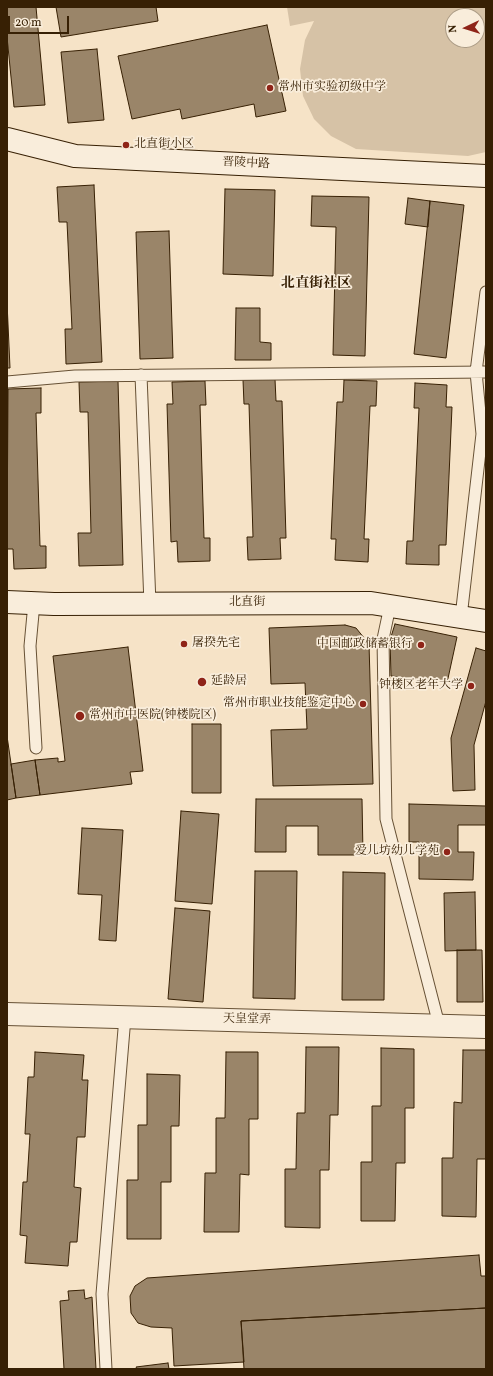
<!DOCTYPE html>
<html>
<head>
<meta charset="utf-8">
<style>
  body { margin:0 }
  #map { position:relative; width:493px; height:1376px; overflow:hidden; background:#f6e3c7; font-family:Vollkorn,serif }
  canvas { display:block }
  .frame { position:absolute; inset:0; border:8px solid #372004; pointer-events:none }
  .north { position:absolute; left:445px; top:8px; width:40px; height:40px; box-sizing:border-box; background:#f9eddb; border:1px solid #ab9b85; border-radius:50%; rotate:266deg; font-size:11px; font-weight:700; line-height:16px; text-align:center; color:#372004 }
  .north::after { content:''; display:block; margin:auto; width:14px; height:18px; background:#8f2418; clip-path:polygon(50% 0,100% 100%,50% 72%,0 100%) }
  .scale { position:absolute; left:8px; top:16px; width:61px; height:18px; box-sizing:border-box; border:2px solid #372004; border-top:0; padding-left:5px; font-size:12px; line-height:14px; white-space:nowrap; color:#372004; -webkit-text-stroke:3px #f9eddb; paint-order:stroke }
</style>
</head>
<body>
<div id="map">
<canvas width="493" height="1376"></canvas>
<div class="frame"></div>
<div class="north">N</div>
<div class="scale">20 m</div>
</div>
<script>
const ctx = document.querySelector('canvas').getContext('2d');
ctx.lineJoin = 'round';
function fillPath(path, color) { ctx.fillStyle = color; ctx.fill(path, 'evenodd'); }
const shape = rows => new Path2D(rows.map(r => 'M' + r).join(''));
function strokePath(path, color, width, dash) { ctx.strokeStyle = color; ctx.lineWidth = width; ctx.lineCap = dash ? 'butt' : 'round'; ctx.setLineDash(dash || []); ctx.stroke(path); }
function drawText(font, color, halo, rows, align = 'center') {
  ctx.font = font + ' Vollkorn,"Noto Serif SC",serif'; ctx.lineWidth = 3.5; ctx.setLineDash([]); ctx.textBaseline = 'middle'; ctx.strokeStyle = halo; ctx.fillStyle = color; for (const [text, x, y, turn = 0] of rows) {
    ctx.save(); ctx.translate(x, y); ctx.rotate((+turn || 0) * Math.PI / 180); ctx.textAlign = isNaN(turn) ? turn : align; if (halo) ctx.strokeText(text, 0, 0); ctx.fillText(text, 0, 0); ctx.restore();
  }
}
const green = shape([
  [287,7,486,7,486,152,468,156,356,149,331,136,314,119,303,96,300,69,305,40,314,21,290,26],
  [453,16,477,16,477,40,453,40]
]);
const building = shape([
  [7,7,36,7,45,105,14,107,7,37,7,7],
  [56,7,156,7,158,21,61,37,56,7],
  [267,25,286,111,256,117,254,104,182,119,180,109,132,119,118,56,267,25],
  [97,49,104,120,68,123,61,52,97,49],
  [94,185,102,362,66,364,65,329,72,329,67,222,59,222,57,187,94,185],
  [225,189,275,190,273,276,223,274,225,189],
  [312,196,369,197,365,356,333,355,336,227,311,226,312,196],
  [408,198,430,201,428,227,405,224,408,198],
  [430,201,464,205,446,358,414,354,430,201],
  [169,231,173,358,140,359,136,232,169,231],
  [7,302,10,368,7,368,7,302],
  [236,308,260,308,260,342,271,343,271,360,235,360,236,308],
  [275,379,276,401,282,401,286,538,280,538,281,559,248,560,247,537,253,537,249,404,244,404,243,380,275,379],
  [344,380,377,381,376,406,370,406,364,539,369,539,368,562,335,560,336,539,331,539,337,402,343,402,344,380],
  [118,381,123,565,79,566,78,533,91,533,88,412,80,412,79,382,118,381],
  [205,381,206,405,200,405,204,538,210,538,210,561,178,562,177,541,171,542,167,404,173,404,172,382,205,381],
  [415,383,447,385,446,407,452,407,446,545,439,545,439,565,406,564,407,541,413,541,419,408,414,408,415,383],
  [41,388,41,413,36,413,40,546,46,546,46,568,14,569,13,549,7,549,8,389,41,388],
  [395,624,457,637,447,683,391,676,390,640,395,624],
  [345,625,356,628,369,644,373,784,273,786,271,730,307,729,305,683,271,684,269,628,345,625],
  [128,647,143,771,130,772,132,784,40,795,35,760,58,758,58,762,65,761,53,656,128,647],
  [476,648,486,651,486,701,474,745,475,790,453,791,451,738,476,648],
  [192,724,221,724,221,793,192,793,192,724],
  [7,736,16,798,7,800,7,736],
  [35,760,40,795,16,798,11,764,35,760],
  [256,799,362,799,363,855,318,855,318,826,286,826,286,852,255,852,256,799],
  [409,804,486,806,486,868,486,825,458,825,458,852,474,852,473,880,419,879,419,842,409,842,409,804],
  [181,811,219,814,212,904,175,901,181,811],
  [82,828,123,830,116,941,99,940,102,895,78,894,82,828],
  [255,871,297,871,295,999,253,998,255,871],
  [343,872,385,873,384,1000,342,1000,343,872],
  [475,892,476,950,445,951,444,893,475,892],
  [175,908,210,911,203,1002,168,999,175,908],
  [457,950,482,950,483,1002,457,1002,457,950],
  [306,1047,339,1047,338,1115,330,1115,329,1170,320,1170,320,1228,285,1227,285,1169,296,1169,297,1113,305,1113,306,1047],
  [381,1048,414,1049,414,1108,405,1108,405,1163,396,1163,395,1221,361,1221,361,1162,372,1162,372,1106,381,1106,381,1048],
  [463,1050,486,1050,486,1159,477,1159,476,1217,442,1216,442,1158,453,1158,454,1102,462,1103,463,1050],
  [35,1052,84,1055,82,1080,88,1080,85,1137,77,1137,74,1187,81,1188,77,1242,70,1242,68,1266,25,1263,27,1236,20,1235,23,1182,27,1182,30,1134,25,1134,28,1077,34,1077,35,1052],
  [226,1052,258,1052,258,1119,249,1119,249,1175,240,1174,239,1232,204,1232,205,1173,216,1173,216,1118,225,1118,226,1052],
  [147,1074,180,1075,179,1126,171,1126,171,1182,161,1182,161,1239,127,1239,127,1180,138,1180,138,1125,147,1125,147,1074],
  [479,1255,481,1276,486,1276,486,1308,241,1321,244,1362,174,1366,172,1328,151,1327,138,1323,131,1313,130,1296,135,1286,147,1278,479,1255],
  [84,1290,85,1299,92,1297,96,1369,64,1369,60,1301,69,1300,68,1291,84,1290],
  [486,1308,486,1369,244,1369,241,1321,486,1308],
  [168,1363,169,1369,137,1369,136,1367,168,1363]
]);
const lane = shape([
  [141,375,150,604],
  [7,382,75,376,486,372],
  [34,603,30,646,36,748],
  [390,606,383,639,386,819,439,1025],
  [461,617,482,434,476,372,486,292],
  [106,1369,102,1294,125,1017]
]);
const street = shape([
  [7,1014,486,1027]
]);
const secondary = shape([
  [7,139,75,156,486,176],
  [7,602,54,604,371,603,486,621]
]);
const markers = [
  [270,88,4,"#8f2418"],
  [126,145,4,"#8f2418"],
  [184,644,4,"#8f2418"],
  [421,645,4,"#8f2418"],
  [202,682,5,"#8f2418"],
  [471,686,4,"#8f2418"],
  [363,704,4,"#8f2418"],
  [80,716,5,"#8f2418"],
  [447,852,4,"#8f2418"]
];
const poiNames = [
  ["常州市实验初级中学",278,88],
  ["北直街小区",134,145],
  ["屠揆先宅",192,644],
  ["中国邮政储蓄银行",413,645,"right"],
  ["延龄居",211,682],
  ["钟楼区老年大学",463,686,"right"],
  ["常州市职业技能鉴定中心",355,704,"right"],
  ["常州市中医院(钟楼院区)",89,716],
  ["爱儿坊幼儿学苑",439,852,"right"]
];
const streetNames = [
  ["晋陵中路",246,164,3],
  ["北直街",247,603],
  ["天皇堂弄",247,1020,1]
];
const quarterNames = [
  ["北直街社区",316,284]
];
fillPath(green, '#d6c2a6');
fillPath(building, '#9a8569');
strokePath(building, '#372004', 1);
strokePath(lane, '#675135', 13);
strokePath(street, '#675135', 24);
strokePath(secondary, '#372004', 24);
strokePath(lane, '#f9eddb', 11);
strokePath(street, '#f9eddb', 22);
strokePath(secondary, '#f9eddb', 22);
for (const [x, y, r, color] of markers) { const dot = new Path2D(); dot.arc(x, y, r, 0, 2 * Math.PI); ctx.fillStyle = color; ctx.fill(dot); strokePath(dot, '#f9eddb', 1.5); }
drawText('12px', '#372004', '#f9eddb', poiNames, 'left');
drawText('12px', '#372004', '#f9eddb', streetNames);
drawText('bold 14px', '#372004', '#f9eddb', quarterNames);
</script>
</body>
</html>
